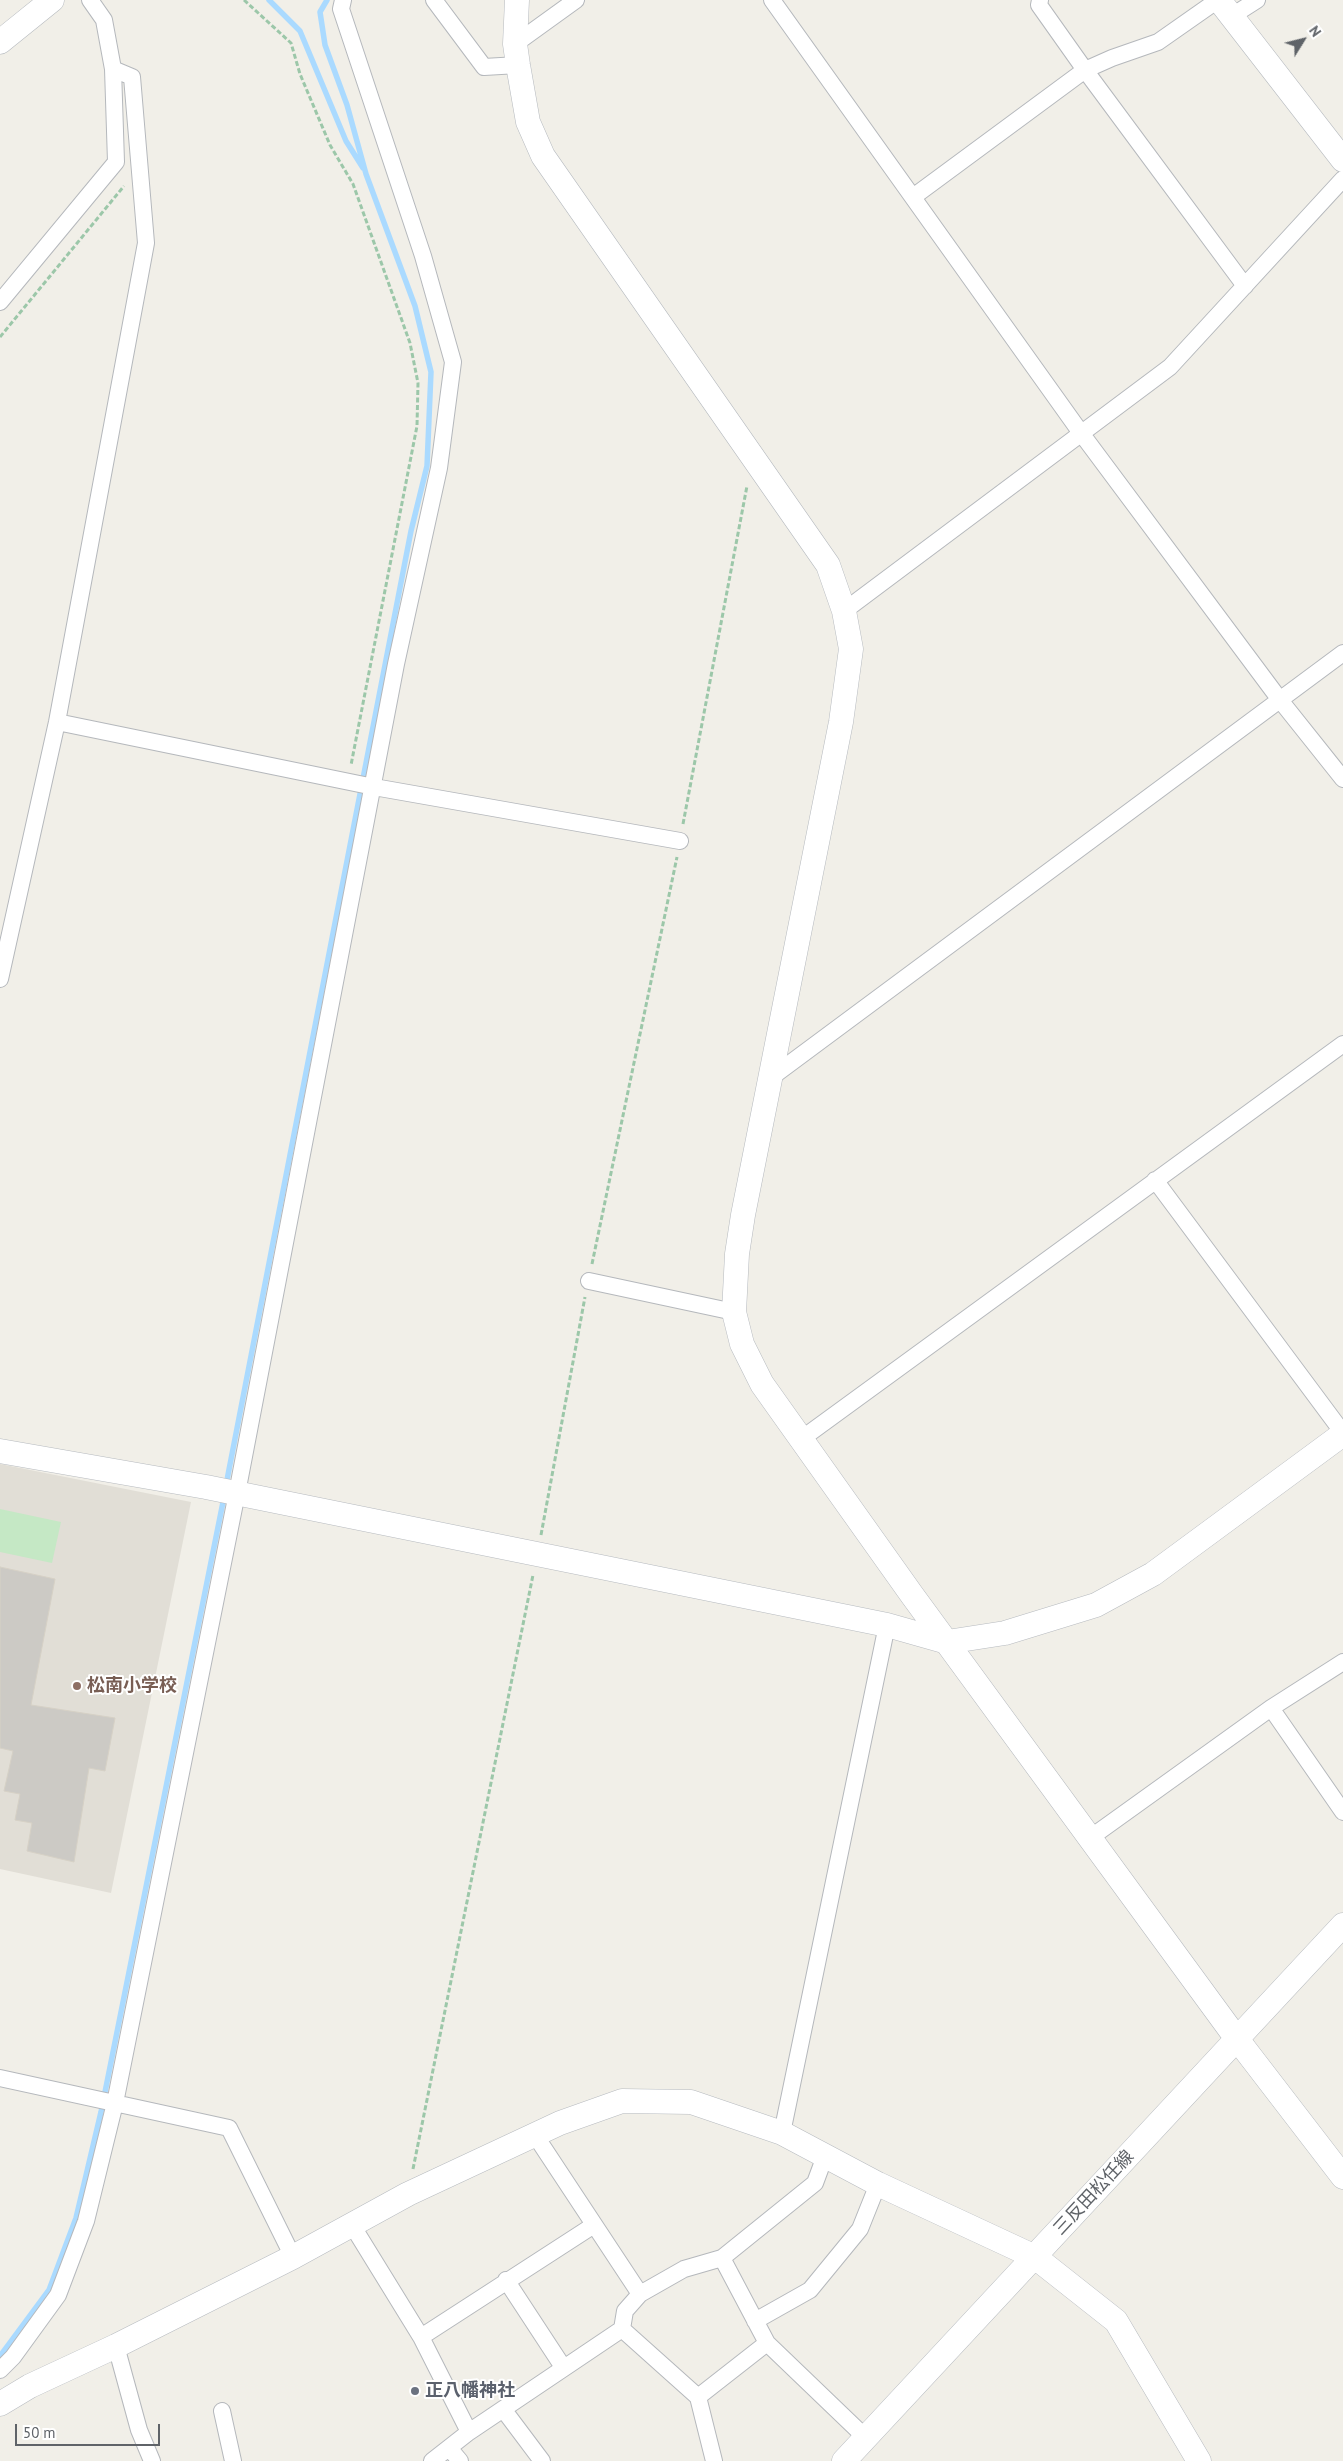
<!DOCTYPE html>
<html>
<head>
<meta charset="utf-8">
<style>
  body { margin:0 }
  #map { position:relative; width:1343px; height:2461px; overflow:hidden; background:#f1efe8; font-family:"PT Sans",sans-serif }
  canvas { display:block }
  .north { position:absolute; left:1278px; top:15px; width:50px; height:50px; -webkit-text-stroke:4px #fff; paint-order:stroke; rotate:54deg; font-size:14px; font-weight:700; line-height:20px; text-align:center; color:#5f6368 }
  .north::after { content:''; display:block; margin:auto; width:18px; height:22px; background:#5f6368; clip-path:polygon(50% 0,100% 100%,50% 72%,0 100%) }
  .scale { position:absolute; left:15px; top:2424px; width:145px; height:22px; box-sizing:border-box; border:2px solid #5f6368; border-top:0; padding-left:6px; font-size:15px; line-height:18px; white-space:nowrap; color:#5f6368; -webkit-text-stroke:4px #fff; paint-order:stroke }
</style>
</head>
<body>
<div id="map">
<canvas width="1343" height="2461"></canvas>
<div class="north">N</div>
<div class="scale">50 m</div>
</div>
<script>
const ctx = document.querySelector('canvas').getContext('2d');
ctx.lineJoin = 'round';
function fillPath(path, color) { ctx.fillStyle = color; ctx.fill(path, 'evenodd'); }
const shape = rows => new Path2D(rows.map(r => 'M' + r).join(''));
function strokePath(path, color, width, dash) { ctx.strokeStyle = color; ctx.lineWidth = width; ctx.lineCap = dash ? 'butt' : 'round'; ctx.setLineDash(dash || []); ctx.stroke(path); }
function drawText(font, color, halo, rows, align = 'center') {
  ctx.font = font + ' "PT Sans","Noto Sans JP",sans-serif'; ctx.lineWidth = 4; ctx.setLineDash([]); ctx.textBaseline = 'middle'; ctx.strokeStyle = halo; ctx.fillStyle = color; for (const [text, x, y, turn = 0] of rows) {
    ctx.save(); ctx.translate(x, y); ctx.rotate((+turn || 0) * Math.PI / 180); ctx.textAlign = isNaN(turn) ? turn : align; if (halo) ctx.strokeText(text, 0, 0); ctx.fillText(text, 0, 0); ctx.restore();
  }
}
const education = shape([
  [0,1464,191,1502,111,1893,0,1869]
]);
const green = shape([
  [0,1509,61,1522,52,1563,0,1552]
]);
const stream = shape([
  [269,0,300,31,346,141,363,168],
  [226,1485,411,531,427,466,431,372,415,306,366,174,347,105,325,45,320,12,327,0],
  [0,2356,49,2290,76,2218,101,2112,224,1497]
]);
const building = shape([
  [0,1567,55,1579,31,1705,115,1718,105,1771,89,1768,74,1862,27,1851,32,1823,15,1820,20,1794,4,1791,13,1751,0,1748,0,1567]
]);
const path = shape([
  [244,0,291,43,300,74,330,145,353,184,410,343,418,383,417,426,351,765],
  [0,337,124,186],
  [683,824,747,486],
  [592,1264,677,857],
  [541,1535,585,1297],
  [413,2169,533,1575]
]);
const street = shape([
  [434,0,484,67,518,65],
  [772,0,1081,433,1280,700,1343,779],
  [1040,0,1039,5,1085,70,1245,286],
  [1232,16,1257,0],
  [515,44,576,0],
  [913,197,1085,70,1112,58,1158,42,1218,0],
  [0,302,116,162,113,69,104,20,90,0],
  [844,611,1170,367,1343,179],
  [57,722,374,787,680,841],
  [0,979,57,722,146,243,132,77,113,69],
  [769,1079,1343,653],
  [1155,1180,1343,1433],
  [589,1281,734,1312],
  [800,1440,1343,1044],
  [1271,1708,1343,1812],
  [1090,1838,1271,1708,1343,1662],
  [0,2078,229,2128,293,2257],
  [782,2133,887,1625],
  [535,2135,640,2294],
  [352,2225,421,2337,469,2432],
  [722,2258,767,2343,866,2438],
  [506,2280,563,2367],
  [755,2321,810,2290,860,2229,878,2184],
  [622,2329,698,2397,714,2461],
  [421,2337,594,2225],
  [116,2346,139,2430,152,2461],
  [0,2370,13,2357,58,2295,86,2221,115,2103,237,1493,396,664,439,468,453,362,423,256,341,9,343,0],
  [698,2397,767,2343],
  [503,2409,542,2461],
  [222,2411,233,2461],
  [449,2448,460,2461],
  [432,2461,469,2432,622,2329,625,2311,640,2294,684,2269,722,2258,815,2183,825,2156]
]);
const secondary = shape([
  [517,0,515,44,518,65,528,122,543,156,828,565,844,611,851,649,841,722,743,1215,737,1254,734,1312,742,1344,762,1384,912,1595,1237,2039,1343,2177],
  [1219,0,1343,160],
  [0,42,52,0],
  [0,1451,206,1487,887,1625,947,1642,1005,1633,1096,1605,1153,1574,1343,1434],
  [0,2404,30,2386,116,2346,293,2257,408,2194,560,2123,622,2101,691,2102,782,2133,878,2184,1035,2257,1116,2321,1199,2461],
  [844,2461,1343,1925]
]);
const markers = [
  [77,1686,5,"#8d6e63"],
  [415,2391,5,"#6b7280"]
];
const educationNames = [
  ["松南小学校",87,1686]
];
const streetNames = [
  ["三反田松任線",1094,2193,-47]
];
const worshipNames = [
  ["正八幡神社",425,2391]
];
fillPath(education, '#e1ded6');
fillPath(green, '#c5e8c5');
strokePath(stream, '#aadaff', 5.5);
fillPath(building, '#cccac5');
strokePath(building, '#d6d1c6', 1);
strokePath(street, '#b5b8bc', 18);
strokePath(secondary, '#b6babf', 25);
strokePath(path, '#9cc7a9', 3, [5, 2.5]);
strokePath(street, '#fff', 16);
strokePath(secondary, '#fff', 24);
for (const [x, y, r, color] of markers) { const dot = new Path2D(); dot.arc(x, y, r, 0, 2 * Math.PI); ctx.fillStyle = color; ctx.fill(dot); strokePath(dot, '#fff', 2); }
drawText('bold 18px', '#785e54', '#fff', educationNames, 'left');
drawText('18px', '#5f6368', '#fff', streetNames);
drawText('bold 18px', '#5b616d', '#fff', worshipNames, 'left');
</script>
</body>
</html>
